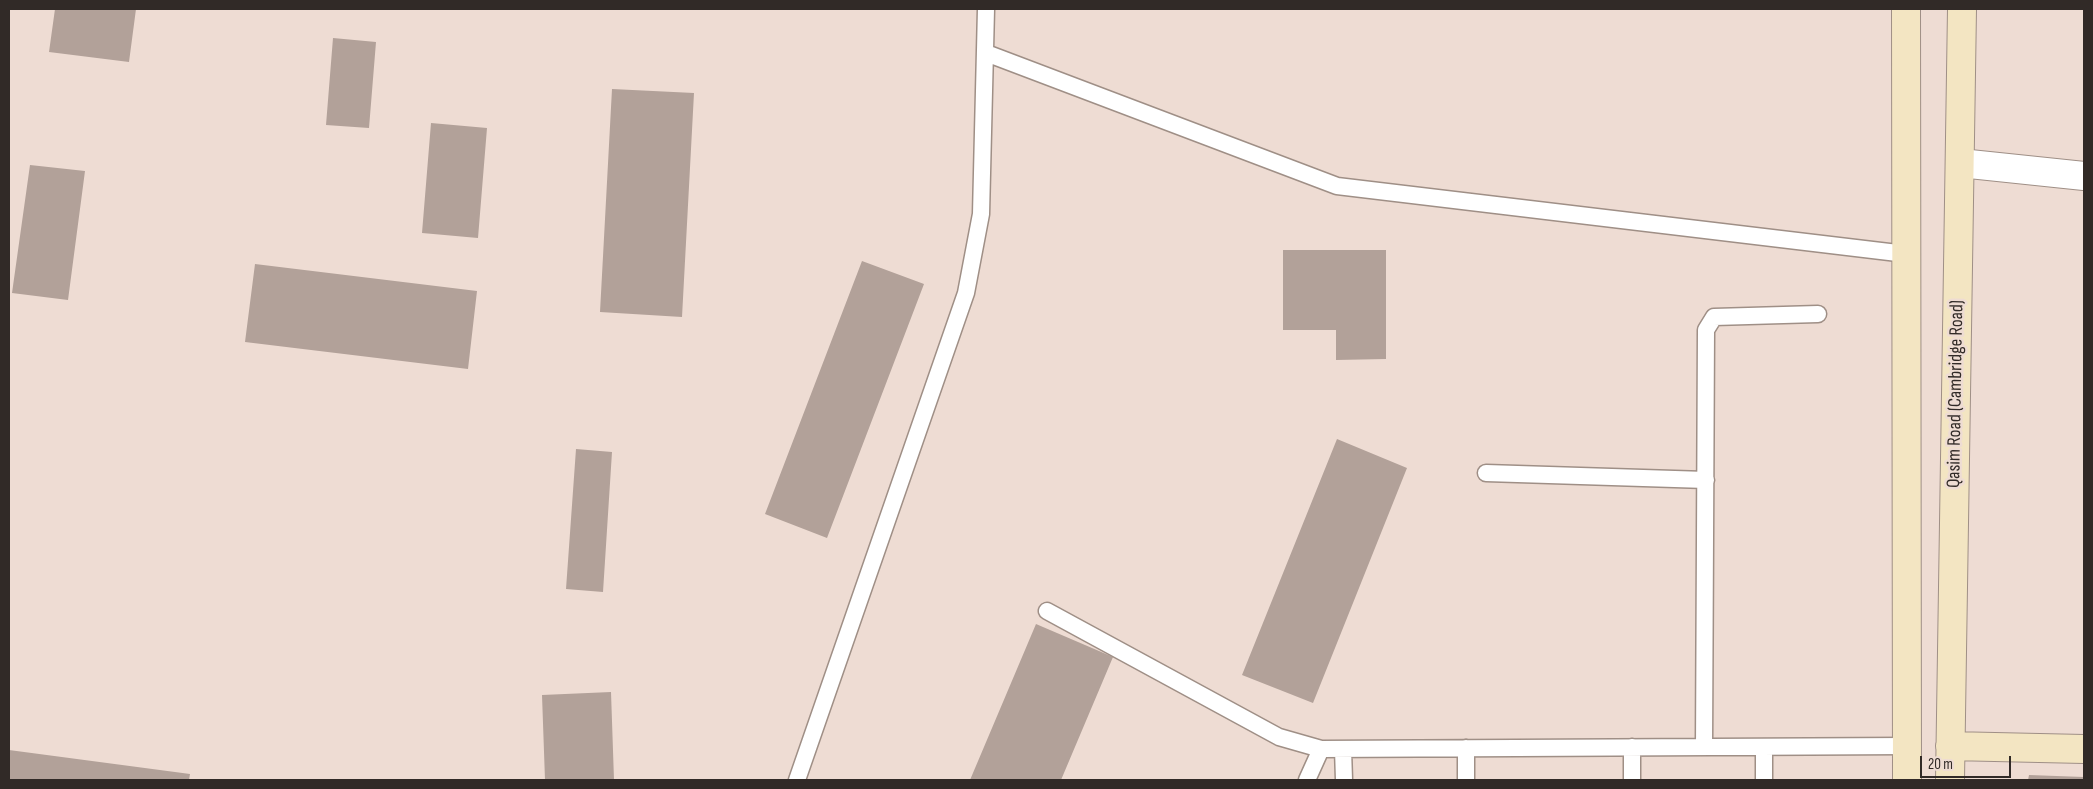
<!DOCTYPE html>
<html>
<head>
<meta charset="utf-8">
<style>
  body { margin:0 }
  #map { position:relative; width:2093px; height:789px; overflow:hidden; background:#eedcd3; font-family:"Sofia Sans Condensed",sans-serif }
  canvas { display:block }
  .frame { position:absolute; inset:0; border:10px solid #312a27; pointer-events:none }
  .scale { position:absolute; left:1920px; top:756px; width:91px; height:22px; box-sizing:border-box; border:2px solid #312a27; border-top:0; padding-left:6px; font-size:15px; line-height:18px; white-space:nowrap; color:#312a27; -webkit-text-stroke:4px #eedcd3; paint-order:stroke }
</style>
</head>
<body>
<div id="map">
<canvas width="2093" height="789"></canvas>
<div class="frame"></div>
<div class="scale">20 m</div>
</div>
<script>
const ctx = document.querySelector('canvas').getContext('2d');
ctx.lineJoin = 'round';
function fillPath(path, color) { ctx.fillStyle = color; ctx.fill(path, 'evenodd'); }
const shape = rows => new Path2D(rows.map(r => 'M' + r).join(''));
function strokePath(path, color, width, dash) { ctx.strokeStyle = color; ctx.lineWidth = width; ctx.lineCap = dash ? 'butt' : 'round'; ctx.setLineDash(dash || []); ctx.stroke(path); }
function drawText(font, color, halo, rows, align = 'center') {
  ctx.font = font + ' "Sofia Sans Condensed",sans-serif'; ctx.lineWidth = 5; ctx.setLineDash([]); ctx.textBaseline = 'middle'; ctx.strokeStyle = halo; ctx.fillStyle = color; for (const [text, x, y, turn = 0] of rows) {
    ctx.save(); ctx.translate(x, y); ctx.rotate((+turn || 0) * Math.PI / 180); ctx.textAlign = isNaN(turn) ? turn : align; if (halo) ctx.strokeText(text, 0, 0); ctx.fillText(text, 0, 0); ctx.restore();
  }
}
const building = shape([
  [55,9,136,9,129,62,49,52],
  [333,38,376,42,369,128,326,125],
  [612,89,694,93,682,317,600,312],
  [431,123,487,128,478,238,422,233],
  [30,165,85,171,68,300,12,293],
  [1283,250,1386,250,1386,359,1336,360,1336,330,1283,330],
  [862,261,924,284,827,538,765,514],
  [255,264,477,291,468,369,245,342],
  [1337,439,1407,468,1313,703,1242,675],
  [576,449,612,452,603,592,566,589],
  [1036,624,1113,657,1061,780,970,780],
  [611,692,614,780,545,780,542,695],
  [9,750,190,774,189,780,9,780],
  [2029,775,2084,777,2084,780,2028,780]
]);
const lane = shape([
  [986,53,1337,186,1906,254],
  [1486,473,1706,480],
  [1047,611,1279,737,1321,749,1907,746],
  [1704,747,1706,330,1714,317,1818,314],
  [1466,748,1466,780],
  [1343,749,1344,780],
  [797,780,966,293,981,214,986,9],
  [1307,780,1321,749],
  [1632,780,1632,747],
  [1764,780,1764,747]
]);
const street = shape([
  [1960,163,2084,176]
]);
const secondary = shape([
  [1906,9,1907,780],
  [1950,746,2084,749],
  [1950,780,1962,9]
]);
const streetNames = [
  ["Qasim Road (Cambridge Road)",1956,394,-89]
];
fillPath(building, '#b2a199');
strokePath(lane, '#9f8f86', 19);
strokePath(street, '#9f8f86', 30);
strokePath(secondary, '#9f8f86', 30);
strokePath(lane, '#fff', 16);
strokePath(street, '#fff', 28);
strokePath(secondary, '#f3e5c2', 28);
drawText('19px', '#312a27', '#eedcd3', streetNames);
</script>
</body>
</html>
